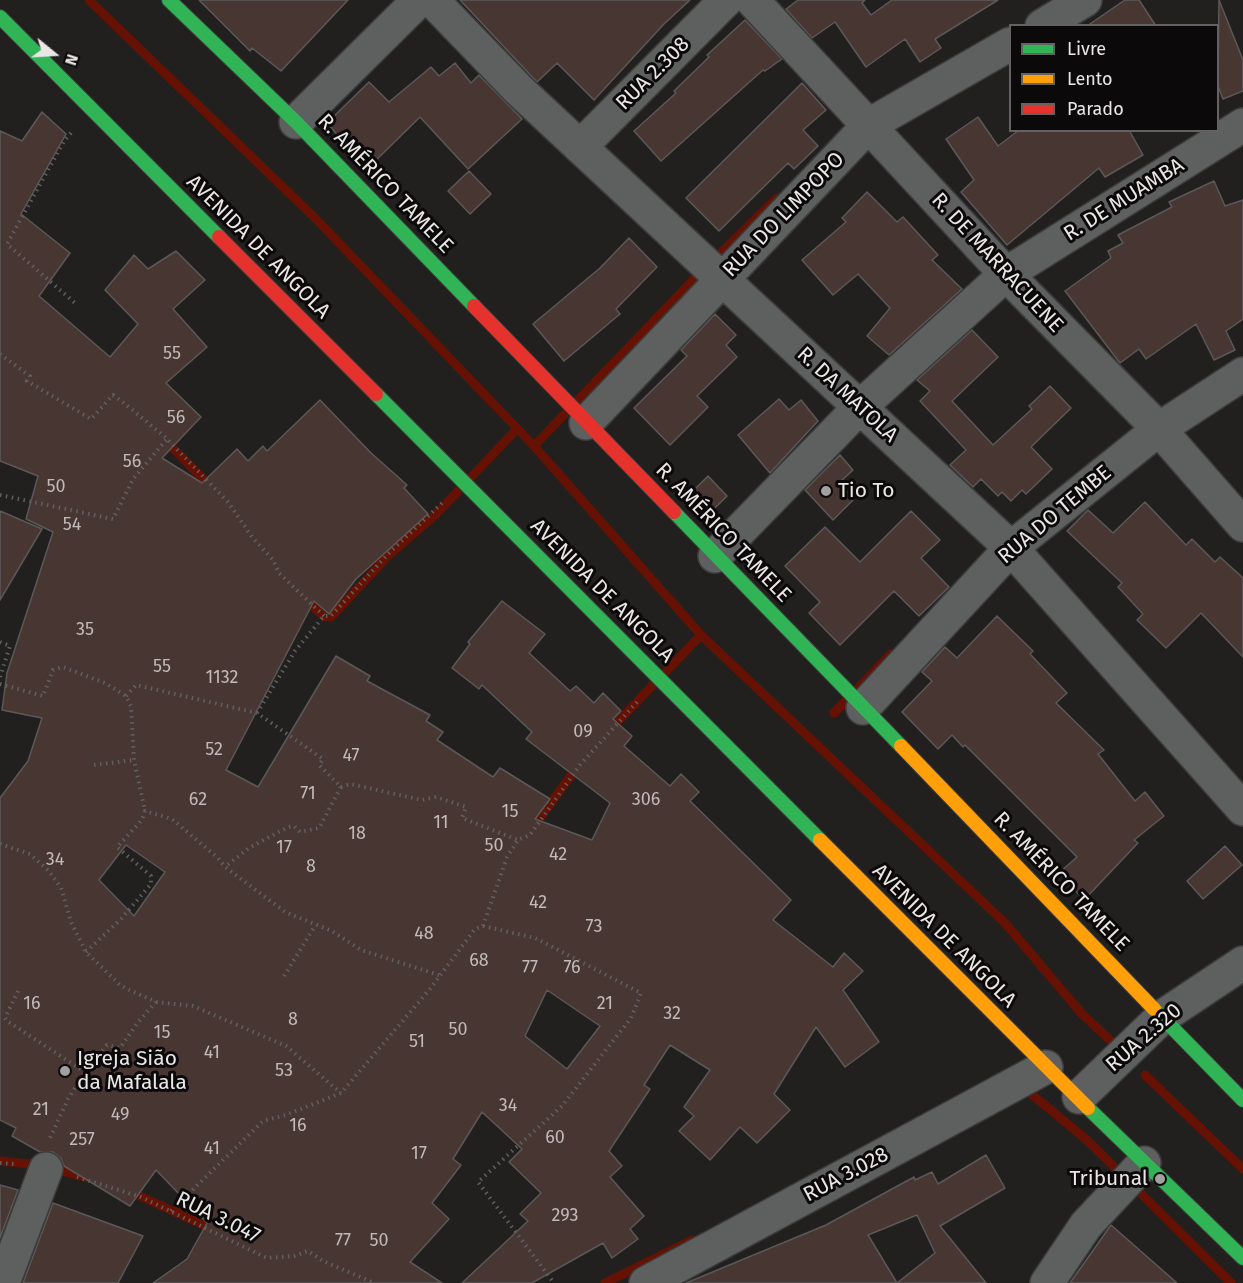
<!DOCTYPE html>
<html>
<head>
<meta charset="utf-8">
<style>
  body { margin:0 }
  #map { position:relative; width:1243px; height:1283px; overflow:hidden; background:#22201f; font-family:"Fira Sans",sans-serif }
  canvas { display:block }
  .legend { position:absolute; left:1009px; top:24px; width:210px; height:108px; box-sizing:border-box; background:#0b0909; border:2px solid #646161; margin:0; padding:8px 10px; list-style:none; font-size:18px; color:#e9e6e5 }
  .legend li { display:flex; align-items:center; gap:12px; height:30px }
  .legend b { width:30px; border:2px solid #646161 }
  .north { position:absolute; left:24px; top:24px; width:60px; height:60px; -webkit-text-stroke:4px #0b0909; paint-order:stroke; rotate:108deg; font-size:16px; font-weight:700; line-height:24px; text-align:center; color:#e9e6e5 }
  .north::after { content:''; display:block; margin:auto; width:21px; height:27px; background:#e9e6e5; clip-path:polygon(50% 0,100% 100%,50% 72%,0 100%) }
</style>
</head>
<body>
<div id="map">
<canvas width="1243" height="1283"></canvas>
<ul class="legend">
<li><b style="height:8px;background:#30b455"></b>Livre</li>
<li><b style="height:8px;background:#ff9f0a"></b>Lento</li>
<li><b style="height:8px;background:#e5322d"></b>Parado</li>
</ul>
<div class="north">N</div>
</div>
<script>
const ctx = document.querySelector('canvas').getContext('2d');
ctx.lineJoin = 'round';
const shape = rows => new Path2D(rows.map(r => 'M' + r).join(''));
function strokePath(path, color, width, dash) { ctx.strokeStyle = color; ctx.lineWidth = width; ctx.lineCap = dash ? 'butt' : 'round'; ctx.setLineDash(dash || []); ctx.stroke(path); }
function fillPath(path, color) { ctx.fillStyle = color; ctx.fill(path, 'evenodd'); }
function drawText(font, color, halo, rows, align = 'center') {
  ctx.font = font + ' "Fira Sans",sans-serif'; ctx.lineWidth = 6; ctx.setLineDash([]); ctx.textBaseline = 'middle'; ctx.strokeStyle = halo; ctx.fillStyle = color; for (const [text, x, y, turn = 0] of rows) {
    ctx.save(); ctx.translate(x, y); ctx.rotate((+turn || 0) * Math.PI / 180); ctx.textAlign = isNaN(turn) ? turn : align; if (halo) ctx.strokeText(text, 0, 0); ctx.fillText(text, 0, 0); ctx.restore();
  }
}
const stream = shape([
  [89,0,316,219,534,446,701,635,1005,923,1082,1014,1111,1041],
  [164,439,213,489],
  [534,446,692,281,777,198],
  [303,597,324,617,331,617,389,555,436,514,517,429],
  [834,713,891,654],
  [609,731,701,635],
  [531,830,578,766],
  [1145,1075,1243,1169],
  [1023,1087,1087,1140,1231,1283],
  [0,1161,39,1165,92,1179],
  [127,1190,216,1231],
  [175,1211,193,1194],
  [605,1283,692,1240]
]);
const building = shape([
  [199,0,348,0,281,71,252,48,250,51,199,0],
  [460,0,690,0,664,24,594,100,557,63,537,82,460,0],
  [798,0,865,0,862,3,871,15,892,0,998,0,935,39,941,48,920,62,905,39,866,67,835,22,812,38,786,9,798,0],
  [1125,0,1139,0,1156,26,1087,26,1125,0],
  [1219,0,1243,60,1243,91,1223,99,1218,86,1219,0],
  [745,20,782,59,765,71,763,70,661,161,634,131,676,93,674,91,709,57,707,55,745,20],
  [455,63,471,83,479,75,522,119,468,169,420,117,367,169,327,123,369,82,389,102,431,67,439,76,455,63],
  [802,83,826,110,803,130,818,146,794,169,788,163,719,231,686,198,802,83],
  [42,112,66,134,21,214,70,253,39,296,110,357,138,324,105,290,134,255,148,269,176,251,205,280,173,309,207,347,166,383,201,417,162,458,202,483,237,449,248,461,263,446,267,451,320,400,371,453,407,485,404,488,428,514,356,579,329,614,314,601,226,770,258,787,336,656,370,676,367,681,430,715,426,721,443,732,437,740,493,777,500,768,550,799,535,819,592,840,610,803,526,739,532,732,482,685,479,689,452,668,470,644,468,642,502,601,545,634,529,653,570,691,576,686,594,703,603,693,621,711,613,719,632,736,624,746,670,786,681,774,699,792,690,801,791,900,773,920,833,967,844,953,863,971,843,990,879,1042,845,1067,816,1027,774,1094,790,1110,757,1143,740,1127,710,1160,679,1131,694,1116,684,1107,710,1070,670,1045,644,1085,650,1089,609,1151,622,1166,610,1177,644,1216,630,1229,638,1239,612,1258,603,1243,532,1283,462,1283,528,1221,520,1214,541,1193,509,1162,522,1149,482,1112,453,1159,461,1165,432,1203,449,1219,410,1262,442,1283,153,1283,187,1259,207,1223,156,1170,130,1206,64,1166,61,1158,53,1152,40,1152,12,1136,16,1128,0,1120,0,798,28,761,42,718,2,710,7,673,53,532,26,519,38,476,0,461,0,131,22,141,42,112],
  [126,845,165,872,134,916,99,880,126,845],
  [547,990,600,1026,567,1069,525,1036,547,990],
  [978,117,998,146,1019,130,1129,130,1143,155,1105,177,1099,168,1007,245,961,192,974,180,946,139,978,117],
  [469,171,491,194,470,214,448,191,469,171],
  [1214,181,1225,206,1243,200,1243,319,1226,331,1235,350,1214,360,1196,324,1146,359,1139,349,1120,363,1065,291,1111,258,1108,251,1123,243,1118,235,1172,207,1169,202,1214,181],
  [867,192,897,222,903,217,938,255,932,260,962,289,889,355,867,336,890,308,858,274,833,295,802,260,846,222,842,218,867,192],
  [629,238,657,267,616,309,620,314,564,361,533,324,600,268,629,238],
  [715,314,736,335,726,345,737,357,697,396,708,407,670,445,634,408,687,356,681,350,715,314],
  [972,330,998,357,952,401,993,445,1032,409,1029,406,1050,386,1071,408,1031,447,1052,469,1026,494,1022,490,1011,501,1002,492,998,496,981,479,973,487,950,465,966,450,920,401,930,391,917,380,972,330],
  [779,399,789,410,801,400,818,421,770,473,738,435,779,399],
  [840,455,853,470,839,483,854,499,833,520,805,490,840,455],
  [708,476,727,496,705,518,686,498,708,476],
  [1145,502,1186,545,1192,539,1215,562,1220,557,1243,578,1243,657,1201,613,1166,648,1137,620,1143,614,1118,587,1122,583,1067,531,1088,510,1113,533,1145,502],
  [0,511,42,529,0,600,0,511],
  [911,511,940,540,921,558,949,587,919,616,894,591,840,645,809,613,820,602,785,566,825,527,860,562,911,511],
  [997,616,1033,651,1030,654,1067,693,1056,703,1104,750,1098,754,1135,801,1145,792,1164,816,1134,840,1138,843,1084,900,1059,873,1077,857,965,745,963,747,952,735,938,749,902,712,932,681,922,672,945,647,957,658,997,616],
  [1225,846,1242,865,1203,899,1187,881,1225,846],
  [986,1155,1005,1188,940,1226,986,1283,686,1283,826,1225,914,1177,915,1180,932,1172,938,1184,986,1155],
  [917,1215,935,1253,897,1283,868,1235,917,1215],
  [0,1185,18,1190,0,1238,0,1185],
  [53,1203,143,1236,118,1283,23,1283,53,1203],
  [1111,1225,1177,1283,1070,1283,1111,1225]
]);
const path = shape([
  [71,133,64,141,7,244,75,303],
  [0,354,30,376,27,381,91,419,113,395,124,403,165,437,228,502,252,537,273,560,279,573,324,616],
  [0,495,113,519,133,479,167,439],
  [0,642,10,646,0,677],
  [0,684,43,696,53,670,63,667,105,683,126,696,131,706,134,760,145,811],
  [126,696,136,685,257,713,323,759,319,765,341,787,319,828,300,832,294,826,288,827,249,848,225,867],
  [257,713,295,651,324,616,331,616,388,554,442,503],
  [94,765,134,760],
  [341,787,350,784,422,800,436,797,466,807,462,818,518,840],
  [0,844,30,854,49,871,61,888,71,922,86,952,121,986,156,1002,138,1022,120,1048,107,1045,85,1072,68,1099,50,1138],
  [483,926,535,938,641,993,631,1018,562,1106,478,1182,554,1283],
  [86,952,121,919,151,884,151,876,117,847,142,820,145,811,172,819,218,858,225,867,285,912,332,931,361,950,439,975],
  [284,976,315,926],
  [18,991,5,1018,7,1021,85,1072],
  [156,1002,193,1006,286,1046,341,1093],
  [0,1163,14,1164],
  [77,1177,141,1197,267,1258,294,1256,308,1251,323,1261,374,1283],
  [171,1211,263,1121,286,1115,341,1093,430,989,475,929,483,926,507,857,518,840,530,835,580,765,637,702]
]);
const street = shape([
  [432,0,519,90,1011,548,1243,809],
  [752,0,1006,274,1159,429,1243,525],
  [1042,26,1085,0],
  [296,122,419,0],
  [580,147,726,0],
  [586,423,869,125,1010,44],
  [715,556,860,407,1006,274,1243,125],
  [863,708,1011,548,1159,429,1243,374],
  [1079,1097,1162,1017,1243,963],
  [3,1283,46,1169],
  [646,1283,1046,1067],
  [1047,1283,1086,1225,1144,1163]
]);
const fast = shape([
  [169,0,296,122,474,306],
  [0,17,219,237],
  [376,394,820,840],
  [674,512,901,746],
  [1154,1009,1243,1100],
  [1088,1108,1243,1258]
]);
const slow = shape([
  [901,746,1154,1009],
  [820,840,1088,1108]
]);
const jam = shape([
  [219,237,376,394],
  [474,306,674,512]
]);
const markers = [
  [826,491,6,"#a3a1a0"],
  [65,1071,6,"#a3a1a0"],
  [1160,1179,6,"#a3a1a0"]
];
const numberNames = [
  ["55",172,354],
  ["56",176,418],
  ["56",132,462],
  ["50",56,487],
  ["54",72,525],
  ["35",85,630],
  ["55",162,667],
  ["1132",222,678],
  ["09",583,732],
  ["52",214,750],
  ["47",351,756],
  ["71",308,794],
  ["62",198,800],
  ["306",646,800],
  ["15",510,812],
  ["11",441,823],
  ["18",357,834],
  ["50",494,846],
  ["17",284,848],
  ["42",558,855],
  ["34",55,860],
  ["8",311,867],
  ["42",538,903],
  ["73",594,927],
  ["48",424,934],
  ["68",479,961],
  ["77",530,968],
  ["76",572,968],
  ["16",32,1004],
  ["21",605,1004],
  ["32",672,1014],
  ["8",293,1020],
  ["50",458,1030],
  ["15",162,1033],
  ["51",417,1042],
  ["41",212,1053],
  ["53",284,1071],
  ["34",508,1106],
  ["21",41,1110],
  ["49",120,1115],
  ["16",298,1126],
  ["60",555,1138],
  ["257",82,1140],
  ["41",212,1149],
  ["17",419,1154],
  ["293",565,1216],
  ["77",343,1241],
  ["50",379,1241]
];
const streetNames = [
  ["RUA 2.308",653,74,-45],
  ["R. AMÉRICO TAMELE",385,184,46],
  ["R. DE MUAMBA",1124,200,-32],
  ["RUA DO LIMPOPO",784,215,-46],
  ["AVENIDA DE ANGOLA",258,247,45],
  ["R. DE MARRACUENE",997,263,47],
  ["R. DA MATOLA",847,395,43],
  ["RUA DO TEMBE",1055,515,-40],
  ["R. AMÉRICO TAMELE",723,533,46],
  ["AVENIDA DE ANGOLA",602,591,45],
  ["R. AMÉRICO TAMELE",1061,882,46],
  ["AVENIDA DE ANGOLA",944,936,45],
  ["RUA 2.320",1144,1038,-41],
  ["RUA 3.028",846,1175,-28],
  ["RUA 3.047",218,1218,26]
];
const poiNames = [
  ["Tio To",838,491],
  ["Igreja Sião",77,1059],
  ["da Mafalala",77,1083],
  ["Tribunal",1148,1179,"right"]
];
strokePath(stream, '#651103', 9);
fillPath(building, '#483632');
strokePath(building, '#5b5958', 1.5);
strokePath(street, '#3d3c3c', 36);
strokePath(fast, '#3d3c3c', 16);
strokePath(slow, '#3d3c3c', 16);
strokePath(jam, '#3d3c3c', 16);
strokePath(path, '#606060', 4, [1.5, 4.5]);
strokePath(street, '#5e5f5f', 33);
strokePath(fast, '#30b455', 14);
strokePath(slow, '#ff9f0a', 14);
strokePath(jam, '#e5322d', 14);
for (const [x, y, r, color] of markers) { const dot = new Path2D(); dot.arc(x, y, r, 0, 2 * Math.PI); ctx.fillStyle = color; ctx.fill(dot); strokePath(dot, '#0b0909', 2); }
drawText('18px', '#c1bab8', null, numberNames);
drawText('21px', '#e9e6e5', '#0b0909', streetNames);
drawText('21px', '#e9e6e5', '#0b0909', poiNames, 'left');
</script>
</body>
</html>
